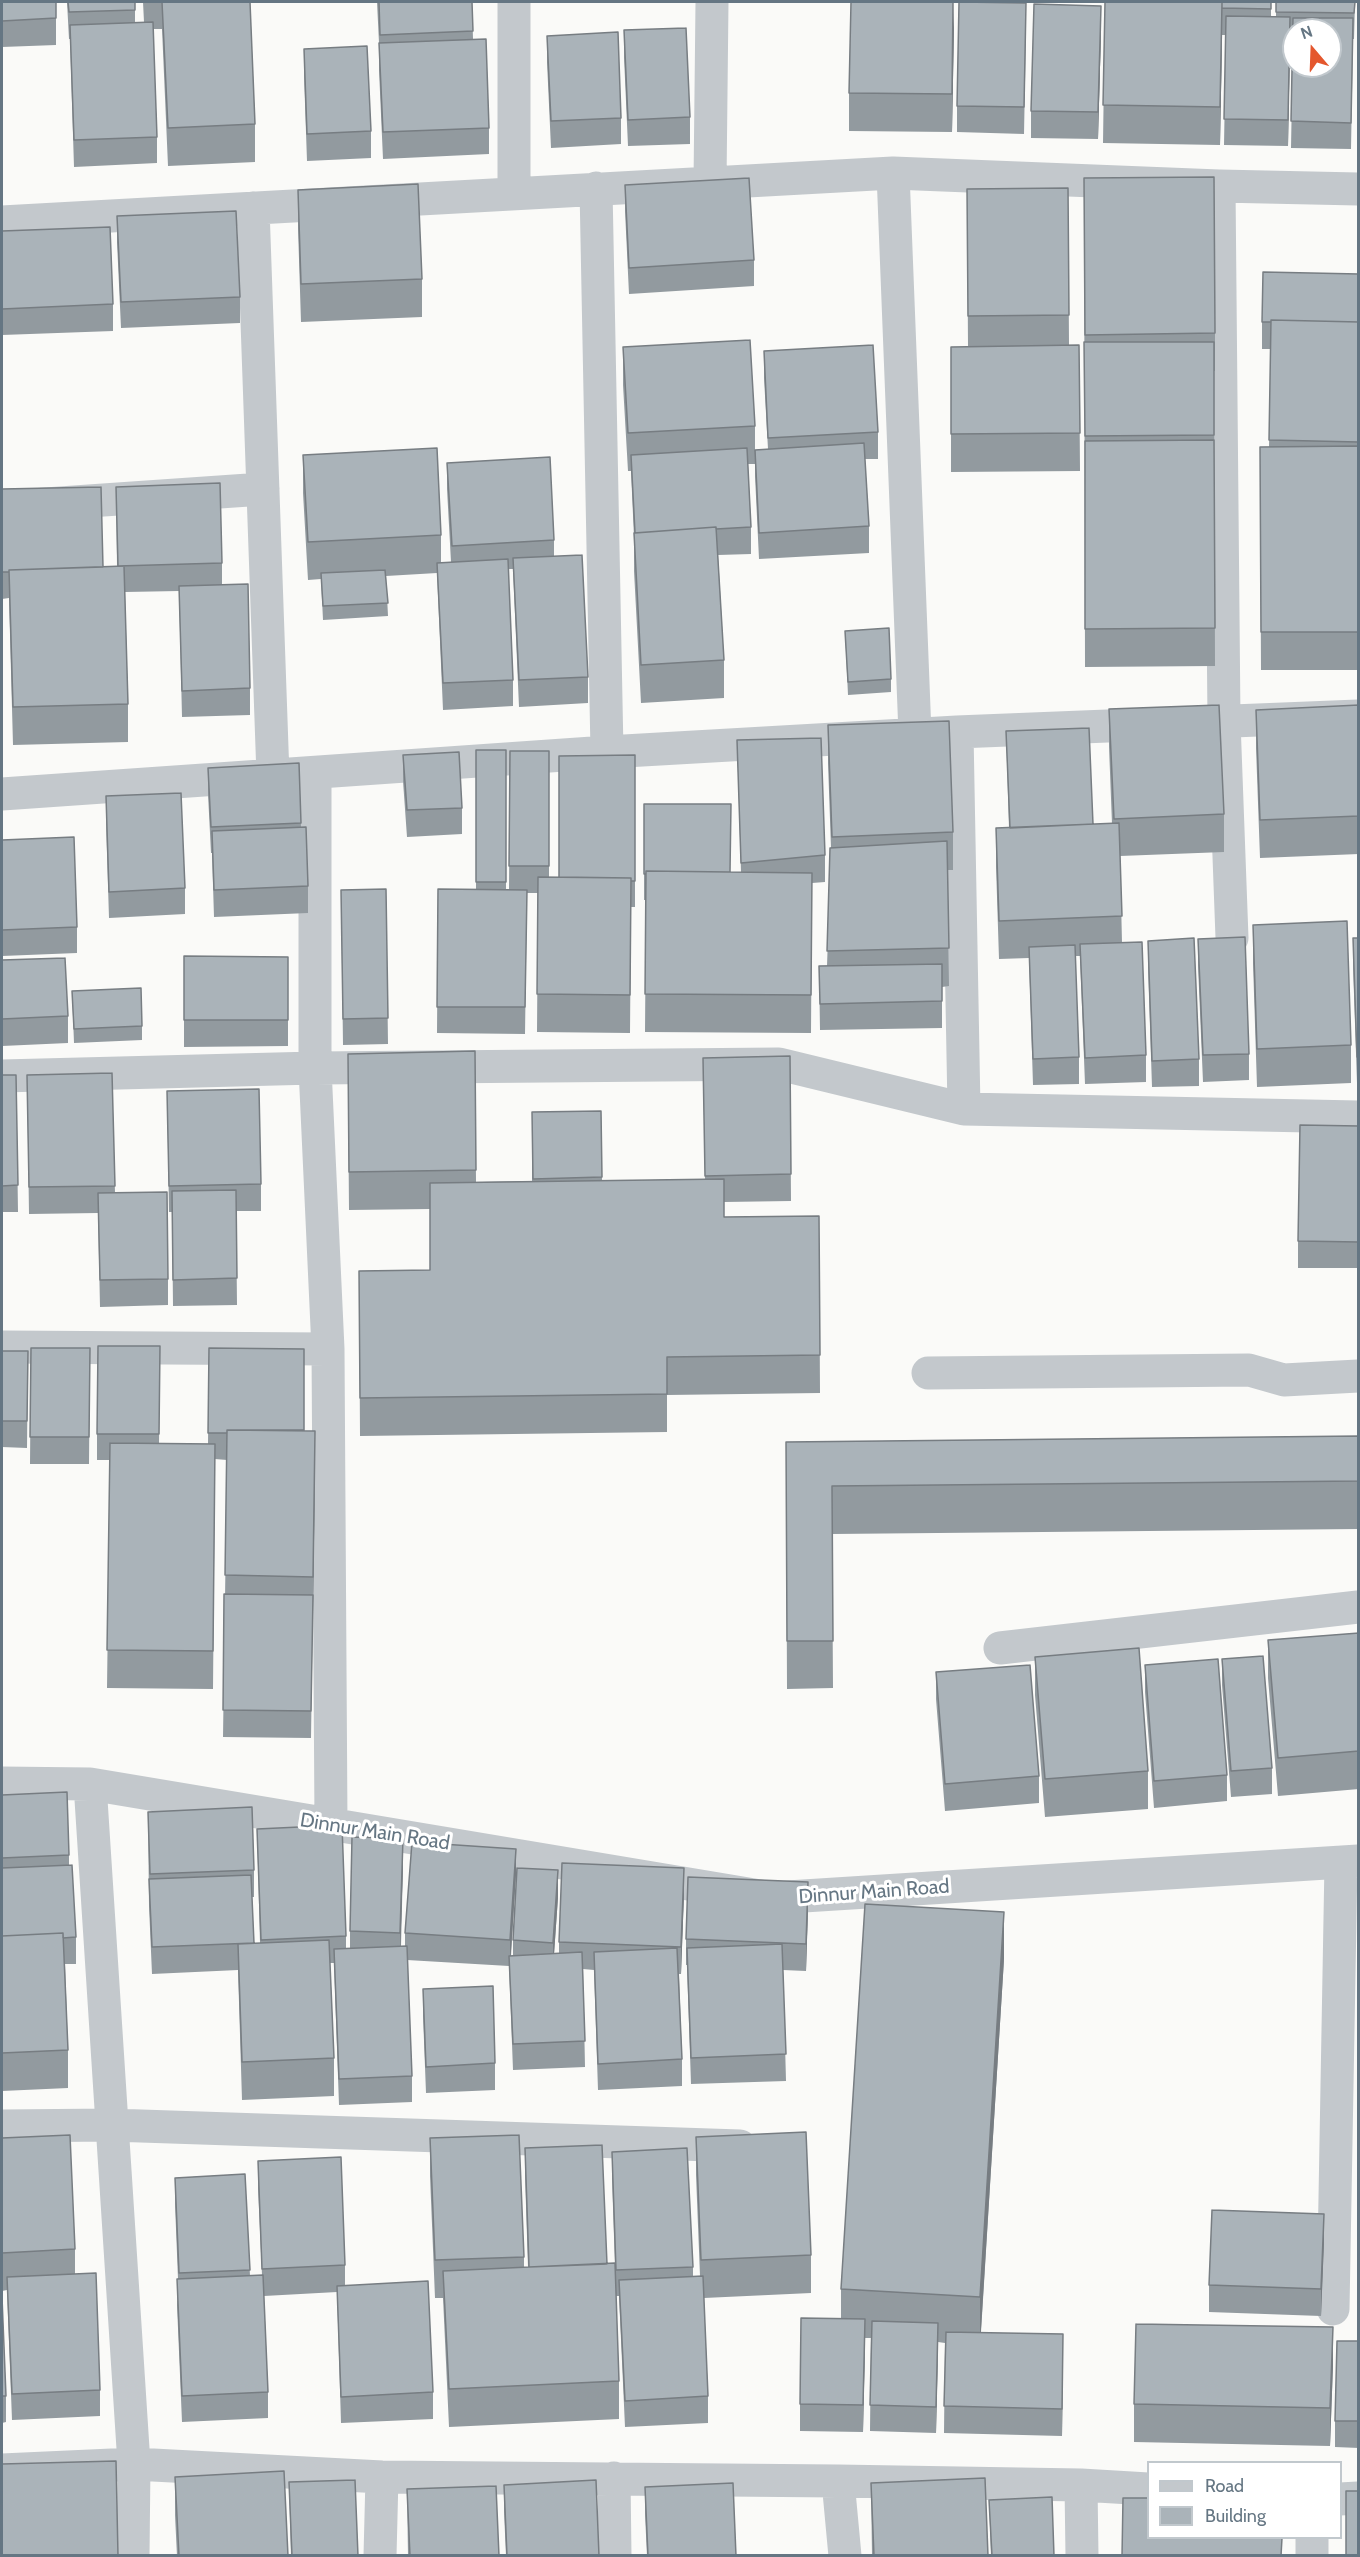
<!DOCTYPE html>
<html>
<head>
<meta charset="utf-8">
<style>
  body { margin:0 }
  #map { position:relative; width:1360px; height:2557px; overflow:hidden; background:#fafaf8; font-family:Cabin,sans-serif }
  canvas { display:block }
  .frame { position:absolute; inset:0; border:3px solid #657683; pointer-events:none }
  .legend { position:absolute; left:1147px; top:2461px; width:195px; height:78px; box-sizing:border-box; background:#fff; border:2px solid #c1c8cd; margin:0; padding:8px 10px; list-style:none; font-size:18px; color:#657683 }
  .legend li { display:flex; align-items:center; gap:12px; height:30px }
  .legend b { width:30px; border:2px solid #c1c8cd }
  .north { position:absolute; left:1282px; top:18px; width:60px; height:60px; box-sizing:border-box; background:#fff; border:2px solid #c1c8cd; border-radius:50%; rotate:341deg; font-size:16px; font-weight:700; line-height:24px; text-align:center; color:#657683 }
  .north::after { content:''; display:block; margin:auto; width:21px; height:27px; background:#e4572e; clip-path:polygon(50% 0,100% 100%,50% 72%,0 100%) }
</style>
</head>
<body>
<div id="map">
<canvas width="1360" height="2557"></canvas>
<div class="frame"></div>
<ul class="legend">
<li><b style="height:8px;background:#c3c8cc"></b>Road</li>
<li><b style="height:16px;background:#aab3b9"></b>Building</li>
</ul>
<div class="north">N</div>
</div>
<script>
const ctx = document.querySelector('canvas').getContext('2d');
ctx.lineJoin = 'round';
const shape = rows => new Path2D(rows.map(r => 'M' + r).join(''));
function strokePath(path, color, width, dash) { ctx.strokeStyle = color; ctx.lineWidth = width; ctx.lineCap = dash ? 'butt' : 'round'; ctx.setLineDash(dash || []); ctx.stroke(path); }
function fillPath(path, color) { ctx.fillStyle = color; ctx.fill(path, 'evenodd'); }
function drawText(font, color, halo, rows, align = 'center') {
  ctx.font = font + ' Cabin,sans-serif'; ctx.lineWidth = 6; ctx.setLineDash([]); ctx.textBaseline = 'middle'; ctx.strokeStyle = halo; ctx.fillStyle = color; for (const [text, x, y, turn = 0] of rows) {
    ctx.save(); ctx.translate(x, y); ctx.rotate((+turn || 0) * Math.PI / 180); ctx.textAlign = isNaN(turn) ? turn : align; if (halo) ctx.strokeText(text, 0, 0); ctx.fillText(text, 0, 0); ctx.restore();
  }
}
const minor = shape([
  [514,2,514,192],
  [893,173,915,734],
  [710,183,712,2],
  [1219,186,1224,721,1232,938],
  [596,188,607,752],
  [253,208,273,776],
  [2,222,893,173,1219,186,1358,189],
  [2,507,263,489],
  [957,732,964,1109],
  [315,773,315,1068,328,1349,331,1824],
  [2,794,607,752,957,732,1358,716],
  [2,1076,315,1068,779,1064,964,1109,1358,1117],
  [2,1347,328,1349],
  [928,1373,1249,1370,1284,1380,1358,1376],
  [1000,1648,1358,1607],
  [2,1783,90,1784,772,1898,1358,1861],
  [90,1784,134,2464,133,2556],
  [2,2126,111,2125,740,2146],
  [1333,2309,1341,1862],
  [2,2470,134,2464,382,2477,838,2481,1081,2485,1148,2489],
  [614,2478,615,2556],
  [838,2481,845,2556],
  [1081,2485,1082,2556],
  [1340,2499,1358,2498],
  [1312,2538,1312,2556],
  [380,2556,382,2477]
]);
const wall = shape([
  [2,2,56,18,56,45,2,47],
  [67,2,135,2,135,22,144,22,143,2,250,2,255,124,255,162,168,166,162,29,153,29,157,137,157,163,74,167,70,39,69,39],
  [377,2,472,2,473,39,489,128,489,154,383,159,379,70,379,43],
  [1105,2,1271,2,1271,17,1276,17,1276,2,1355,2,1354,39,1353,39,1351,149,1291,148,1293,39,1290,39,1288,146,1224,145,1226,35,1222,35,1220,145,1103,143],
  [954,28,952,132,849,131,849,93],
  [624,30,690,117,690,144,628,146,624,57],
  [1026,30,1024,134,957,132,957,106],
  [1101,32,1098,139,1031,138,1031,111],
  [547,36,621,118,621,144,551,148,547,62],
  [304,49,371,131,371,158,307,161,304,75],
  [1359,94,1359,149,1358,149],
  [1084,178,1215,333,1215,371,1214,371,1215,666,1085,667],
  [625,185,754,260,754,286,629,294,625,211],
  [1068,188,1069,345,1079,345,1080,471,951,472,951,347,968,347,967,189],
  [298,190,422,279,422,317,301,322,298,228],
  [117,216,240,297,240,323,121,328,117,242],
  [2,231,113,304,113,331,2,335],
  [1359,274,1359,670,1261,670,1260,447,1269,447,1271,349,1262,349,1262,322],
  [623,347,755,426,755,464,748,464,751,527,751,554,718,555,724,660,724,698,641,703,634,571,634,537,631,471,628,471,623,385],
  [764,351,878,432,878,459,865,459,869,526,869,553,759,559,755,476,755,450,768,449,764,378],
  [303,455,441,535,441,562,451,562,447,489,447,463,554,540,554,556,588,677,588,703,519,707,513,569,508,569,513,680,513,706,443,710,437,573,386,576,388,616,323,620,321,579,308,580,303,493],
  [116,487,222,563,222,584,250,688,250,715,182,717,179,591,125,592,128,704,128,742,13,745,9,598,2,599,2,489,103,567,117,566],
  [845,631,891,679,891,692,848,695],
  [1359,705,1359,854,1260,858,1256,748,1256,710],
  [1109,709,1224,814,1224,852,1120,856,1122,943,1146,1055,1146,1082,1085,1084,1080,956,1075,956,1079,1057,1079,1084,1033,1085,1029,958,999,959,996,866,996,828,1009,828,1006,731,1093,824,1112,824,1109,747],
  [828,725,953,832,953,870,947,870,949,986,942,987,942,1028,820,1030,819,966,827,966,831,848,828,763],
  [737,740,825,855,825,882,812,883,811,1033,645,1032,646,900,644,900,644,804,731,872,741,872],
  [476,750,506,750,506,890,509,890,510,751,549,751,549,877,559,877,635,755,635,907,631,907,630,1033,537,1032,538,893,527,893,525,1034,437,1033,438,889,476,889],
  [403,755,462,808,462,834,407,837,403,781],
  [299,763,301,827,308,886,308,913,214,917,212,853,211,853,208,794,208,768],
  [106,796,185,888,185,914,109,918,106,822],
  [2,840,77,927,77,953,2,956],
  [386,889,388,1044,343,1045,341,890],
  [1253,925,1351,1045,1351,1083,1257,1087,1253,963],
  [1353,938,1359,938,1359,1083,1357,1083,1353,965],
  [1198,939,1249,1054,1249,1080,1203,1082,1198,965],
  [1148,941,1199,1059,1199,1086,1152,1087,1148,967],
  [184,956,288,957,288,1046,184,1047],
  [2,960,68,1016,68,1043,2,1046],
  [72,991,142,1026,142,1040,74,1043],
  [475,1051,476,1182,532,1181,532,1112,601,1111,602,1181,705,1179,703,1058,790,1056,791,1201,724,1202,724,1217,819,1216,820,1393,667,1395,667,1432,360,1436,359,1271,430,1270,430,1209,349,1210,348,1092],
  [112,1073,115,1193,168,1279,168,1305,100,1307,98,1213,29,1214,27,1075],
  [2,1075,16,1075,18,1212,2,1212],
  [167,1091,261,1184,261,1211,236,1211,237,1305,173,1306,172,1212,169,1212],
  [1359,1126,1359,1268,1298,1268,1298,1241],
  [160,1346,159,1444,208,1444,209,1348,304,1430,315,1469,311,1738,223,1737,227,1460,215,1459,213,1689,107,1688,110,1460,97,1460,97,1434],
  [31,1348,90,1348,89,1464,30,1464],
  [2,1351,28,1351,27,1448,2,1447],
  [1359,1436,1359,1529,832,1534,833,1688,787,1689,786,1442],
  [1359,1633,1359,1789,1278,1796,1268,1678,1268,1640],
  [1035,1657,1148,1771,1148,1809,1045,1817,1035,1695],
  [1222,1659,1272,1768,1272,1794,1231,1797,1222,1685],
  [1145,1665,1227,1775,1227,1801,1154,1808,1145,1692],
  [936,1672,1039,1776,1039,1803,945,1811,936,1699],
  [2,1795,69,1855,69,1865,76,1937,76,1964,65,1964,68,2050,68,2088,2,2091],
  [148,1812,254,1870,254,1897,252,1897,254,1943,260,1943,257,1829,346,1936,346,1949,350,1949,350,1931,403,1865,401,1947,405,1947,405,1933,516,1875,511,1956,513,1956,513,1940,558,1897,554,1954,559,1954,559,1942,684,1894,681,1974,679,1974,682,2059,682,2086,598,2090,594,1970,583,1969,585,2067,513,2070,509,1966,407,1960,412,2076,412,2102,339,2105,334,1963,330,1963,334,2058,334,2096,242,2100,238,1970,152,1974,149,1906],
  [808,1909,806,1971,783,1970,786,2081,691,2084,687,1965,686,1965,686,1939],
  [1004,1959,981,2332,1063,2360,1062,2436,944,2433,945,2343,938,2342,936,2433,870,2431,871,2338,865,2338,863,2432,800,2431,800,2404,841,2319,841,2289],
  [423,1989,495,2063,495,2090,426,2093,423,2015],
  [696,2137,811,2255,811,2293,704,2298,708,2396,708,2423,625,2427,619,2296,616,2296,612,2178,612,2152,693,2267,693,2276,700,2276,696,2175],
  [2,2138,75,2249,75,2274,100,2390,100,2416,12,2420,7,2290,2,2291],
  [430,2138,524,2257,524,2267,528,2267,525,2175,525,2148,607,2264,619,2381,619,2419,449,2427,443,2298,435,2298,430,2176],
  [258,2161,345,2265,345,2286,433,2392,433,2419,341,2423,337,2292,264,2296,268,2392,268,2418,182,2422,177,2305,178,2279,175,2204,175,2178,245,2174,250,2276,262,2275,258,2188],
  [1324,2241,1321,2316,1209,2312,1209,2285],
  [2,2297,6,2396,6,2422,2,2423],
  [1359,2341,1359,2448,1335,2447,1335,2421],
  [1333,2365,1330,2446,1134,2442,1134,2404],
  [175,2477,288,2556,177,2556,175,2515],
  [289,2482,358,2556,291,2556],
  [871,2483,988,2556,872,2556],
  [504,2485,599,2556,506,2556,504,2511],
  [645,2487,736,2556,647,2556,645,2514],
  [407,2489,499,2556,408,2556],
  [989,2500,1054,2556,991,2556]
]);
const shadedWall = shape([
  [953,2,954,28,952,132,952,94],
  [1222,2,1222,38,1220,145,1220,107],
  [1101,6,1101,32,1098,139,1098,112],
  [1290,17,1290,44,1288,146,1288,120],
  [315,1431,315,1469,313,1615,313,1577],
  [403,1838,403,1865,400,1959,400,1933],
  [516,1849,516,1875,510,1966,510,1940],
  [684,1868,684,1894,681,1974,681,1947],
  [558,1870,558,1897,553,1969,553,1943],
  [808,1882,808,1909,806,1971,806,1944],
  [1004,1912,1004,1959,980,2345,980,2297],
  [1324,2214,1324,2241,1321,2316,1321,2289],
  [865,2319,865,2346,863,2432,863,2405],
  [938,2323,938,2349,936,2433,936,2407],
  [1333,2327,1333,2365,1330,2446,1330,2408],
  [1063,2334,1063,2360,1062,2436,1062,2409]
]);
const building = shape([
  [2,2,56,2,56,18,2,21,2,2],
  [68,2,135,2,135,10,69,12,68,2],
  [162,2,250,2,255,124,168,128,162,2],
  [379,2,472,2,473,31,380,35,379,2],
  [851,2,953,2,952,94,849,93,851,2],
  [959,2,1026,3,1024,107,957,106,959,2],
  [1105,2,1222,2,1220,107,1103,105,1105,2],
  [1222,2,1271,2,1271,9,1222,8,1222,2],
  [1276,2,1355,2,1354,13,1276,12,1276,2],
  [1034,4,1101,6,1098,112,1031,111,1034,4],
  [1226,16,1290,17,1288,120,1224,119,1226,16],
  [1293,18,1353,18,1351,123,1291,121,1293,18],
  [1294,30,1330,30,1330,66,1294,66,1294,30],
  [153,22,157,137,74,140,70,25,153,22],
  [686,28,690,117,628,120,624,30,686,28],
  [618,32,621,118,551,121,547,36,618,32],
  [486,39,489,128,383,132,379,43,486,39],
  [367,46,371,131,307,134,304,49,367,46],
  [1214,177,1215,333,1085,335,1084,178,1214,177],
  [749,178,754,260,629,268,625,185,749,178],
  [418,184,422,279,301,284,298,190,418,184],
  [1068,188,1069,315,968,316,967,189,1068,188],
  [236,211,240,297,121,302,117,216,236,211],
  [110,227,113,304,2,309,2,231,110,227],
  [1263,272,1359,274,1359,322,1271,320,1271,322,1262,322,1263,272],
  [1271,320,1359,322,1359,442,1269,440,1271,320],
  [750,340,755,426,628,433,623,347,750,340],
  [1084,342,1214,342,1214,435,1085,436,1084,342],
  [873,345,878,432,768,438,764,351,873,345],
  [1079,345,1080,433,951,434,951,347,1079,345],
  [1214,440,1215,628,1085,629,1085,441,1214,440],
  [864,443,869,526,759,533,755,450,864,443],
  [1359,446,1359,632,1261,632,1260,447,1359,446],
  [437,448,441,535,308,542,303,455,437,448],
  [747,448,751,527,716,529,716,527,635,533,631,455,747,448],
  [550,457,554,540,452,546,447,463,550,457],
  [220,483,222,563,118,566,116,487,220,483],
  [101,487,103,567,9,570,9,572,2,572,2,489,101,487],
  [716,527,724,660,641,665,634,533,716,527],
  [582,555,588,677,519,680,513,558,582,555],
  [508,559,513,680,443,683,437,563,508,559],
  [124,566,128,704,13,707,9,570,124,566],
  [385,570,388,603,323,606,321,573,385,570],
  [248,584,250,688,182,691,179,586,248,584],
  [889,628,891,679,848,682,845,631,889,628],
  [1219,705,1224,814,1114,819,1109,709,1219,705],
  [1359,705,1359,816,1260,820,1256,710,1359,705],
  [949,721,953,832,832,837,828,725,949,721],
  [1089,728,1093,824,1010,828,1006,731,1089,728],
  [821,738,825,855,741,863,737,740,821,738],
  [476,750,506,750,506,882,476,882,476,750],
  [510,751,549,751,549,866,509,866,510,751],
  [459,752,462,808,407,810,403,755,459,752],
  [635,755,635,881,631,881,631,878,559,877,559,756,635,755],
  [299,763,301,823,211,827,208,768,299,763],
  [181,793,185,888,109,892,106,796,181,793],
  [644,804,731,804,730,872,646,871,646,874,644,874,644,804],
  [1119,823,1122,916,999,921,996,828,1119,823],
  [306,827,308,886,214,890,212,831,306,827],
  [74,837,77,927,2,930,2,840,74,837],
  [947,841,949,948,827,951,830,848,947,841],
  [646,871,812,873,811,995,645,994,646,871],
  [538,877,631,878,630,995,537,994,538,877],
  [386,889,388,1018,343,1019,341,890,386,889],
  [438,889,527,890,525,1007,437,1007,438,889],
  [1347,921,1351,1045,1257,1049,1253,925,1347,921],
  [1245,937,1249,1054,1203,1055,1198,939,1245,937],
  [1194,938,1199,1059,1152,1061,1148,941,1194,938],
  [1353,938,1359,938,1359,1057,1357,1057,1353,938],
  [1142,942,1146,1055,1085,1058,1080,944,1142,942],
  [1075,945,1079,1057,1033,1059,1029,947,1075,945],
  [184,956,288,957,288,1020,184,1020,184,956],
  [65,958,68,1016,2,1019,2,960,65,958],
  [942,964,942,1001,820,1004,819,966,942,964],
  [141,988,142,1026,74,1029,72,991,141,988],
  [475,1051,476,1170,349,1172,348,1054,475,1051],
  [790,1056,791,1174,705,1176,703,1058,790,1056],
  [112,1073,115,1186,29,1187,27,1075,112,1073],
  [2,1075,16,1075,18,1185,2,1186,2,1075],
  [259,1089,261,1184,169,1186,167,1091,259,1089],
  [601,1111,602,1177,533,1179,532,1112,601,1111],
  [1300,1125,1359,1126,1359,1242,1298,1241,1300,1125],
  [724,1179,724,1217,819,1216,820,1355,667,1357,667,1394,360,1398,359,1271,430,1270,430,1183,724,1179],
  [236,1190,237,1278,173,1280,172,1191,236,1190],
  [167,1192,168,1279,100,1280,98,1193,167,1192],
  [98,1346,160,1346,159,1434,97,1434,98,1346],
  [31,1348,90,1348,89,1437,30,1437,31,1348],
  [209,1348,304,1349,304,1430,227,1430,227,1433,208,1433,209,1348],
  [2,1351,28,1351,27,1421,2,1421,2,1351],
  [227,1430,315,1431,313,1577,225,1575,227,1430],
  [1359,1436,1359,1481,832,1486,833,1641,787,1641,786,1442,1359,1436],
  [110,1443,215,1444,213,1651,107,1650,110,1443],
  [224,1594,313,1595,311,1711,223,1710,224,1594],
  [1359,1633,1359,1751,1278,1758,1268,1640,1359,1633],
  [1139,1648,1148,1771,1045,1779,1035,1657,1139,1648],
  [1263,1656,1272,1768,1231,1771,1222,1659,1263,1656],
  [1218,1659,1227,1775,1154,1781,1145,1665,1218,1659],
  [1030,1665,1039,1776,945,1784,936,1672,1030,1665],
  [67,1792,69,1855,2,1858,2,1795,67,1792],
  [252,1807,254,1870,150,1874,148,1812,252,1807],
  [342,1825,346,1936,261,1940,257,1829,342,1825],
  [352,1837,403,1838,400,1933,350,1931,352,1837],
  [412,1842,516,1849,510,1940,405,1933,412,1842],
  [562,1863,684,1868,681,1947,559,1942,562,1863],
  [72,1865,76,1937,63,1938,63,1933,2,1936,2,1868,72,1865],
  [517,1868,558,1870,553,1943,513,1940,517,1868],
  [251,1875,254,1943,152,1947,149,1879,251,1875],
  [688,1877,808,1882,806,1944,686,1939,688,1877],
  [865,1904,1004,1912,980,2297,841,2289,865,1904],
  [63,1933,68,2050,2,2053,2,1936,63,1933],
  [329,1940,334,2058,242,2062,238,1944,329,1940],
  [782,1944,786,2054,691,2058,687,1948,782,1944],
  [407,1946,412,2076,339,2079,334,1949,407,1946],
  [677,1948,682,2059,598,2064,594,1952,677,1948],
  [582,1952,585,2041,513,2044,509,1956,582,1952],
  [493,1986,495,2063,426,2067,423,1989,493,1986],
  [806,2132,811,2255,701,2260,696,2137,806,2132],
  [70,2135,75,2249,2,2253,2,2138,70,2135],
  [519,2135,524,2257,435,2260,430,2138,519,2135],
  [602,2145,607,2264,529,2267,525,2148,602,2145],
  [687,2148,693,2267,616,2270,612,2152,687,2148],
  [341,2157,345,2265,262,2269,258,2161,341,2157],
  [245,2174,250,2270,179,2273,175,2178,245,2174],
  [1212,2210,1324,2214,1321,2289,1209,2285,1212,2210],
  [615,2263,619,2381,449,2389,443,2271,615,2263],
  [96,2273,100,2390,12,2394,7,2277,96,2273],
  [263,2275,268,2392,182,2396,177,2279,263,2275],
  [703,2276,708,2396,625,2401,619,2280,703,2276],
  [428,2281,433,2392,341,2397,337,2286,428,2281],
  [2,2297,6,2396,2,2396,2,2297],
  [801,2318,865,2319,863,2405,800,2404,801,2318],
  [872,2321,938,2323,936,2407,870,2405,872,2321],
  [1136,2324,1333,2327,1330,2408,1134,2404,1136,2324],
  [946,2332,1063,2334,1062,2409,944,2406,946,2332],
  [1337,2341,1359,2341,1359,2421,1335,2421,1337,2341],
  [116,2461,118,2556,2,2556,2,2464,116,2461],
  [284,2471,288,2556,179,2556,175,2477,284,2471],
  [985,2478,988,2556,874,2556,871,2483,985,2478],
  [355,2480,358,2556,292,2556,289,2482,355,2480],
  [596,2480,599,2556,507,2556,504,2485,596,2480],
  [733,2483,736,2556,648,2556,645,2487,733,2483],
  [496,2486,499,2556,410,2556,407,2489,496,2486],
  [1346,2491,1359,2491,1359,2556,1346,2556,1346,2491],
  [1052,2497,1054,2556,992,2556,989,2500,1052,2497],
  [1123,2498,1149,2498,1149,2538,1282,2538,1281,2556,1122,2556,1123,2498]
]);
const streetNames = [
  ["Dinnur Main Road",375,1832,9],
  ["Dinnur Main Road",874,1892,-4]
];
strokePath(minor, '#c3c8cc', 33);
fillPath(wall, '#929a9f');
fillPath(shadedWall, '#777d82');
fillPath(building, '#aab3b9');
strokePath(building, '#777d82', 1.5);
drawText('20px', '#657683', '#fff', streetNames);
</script>
</body>
</html>
